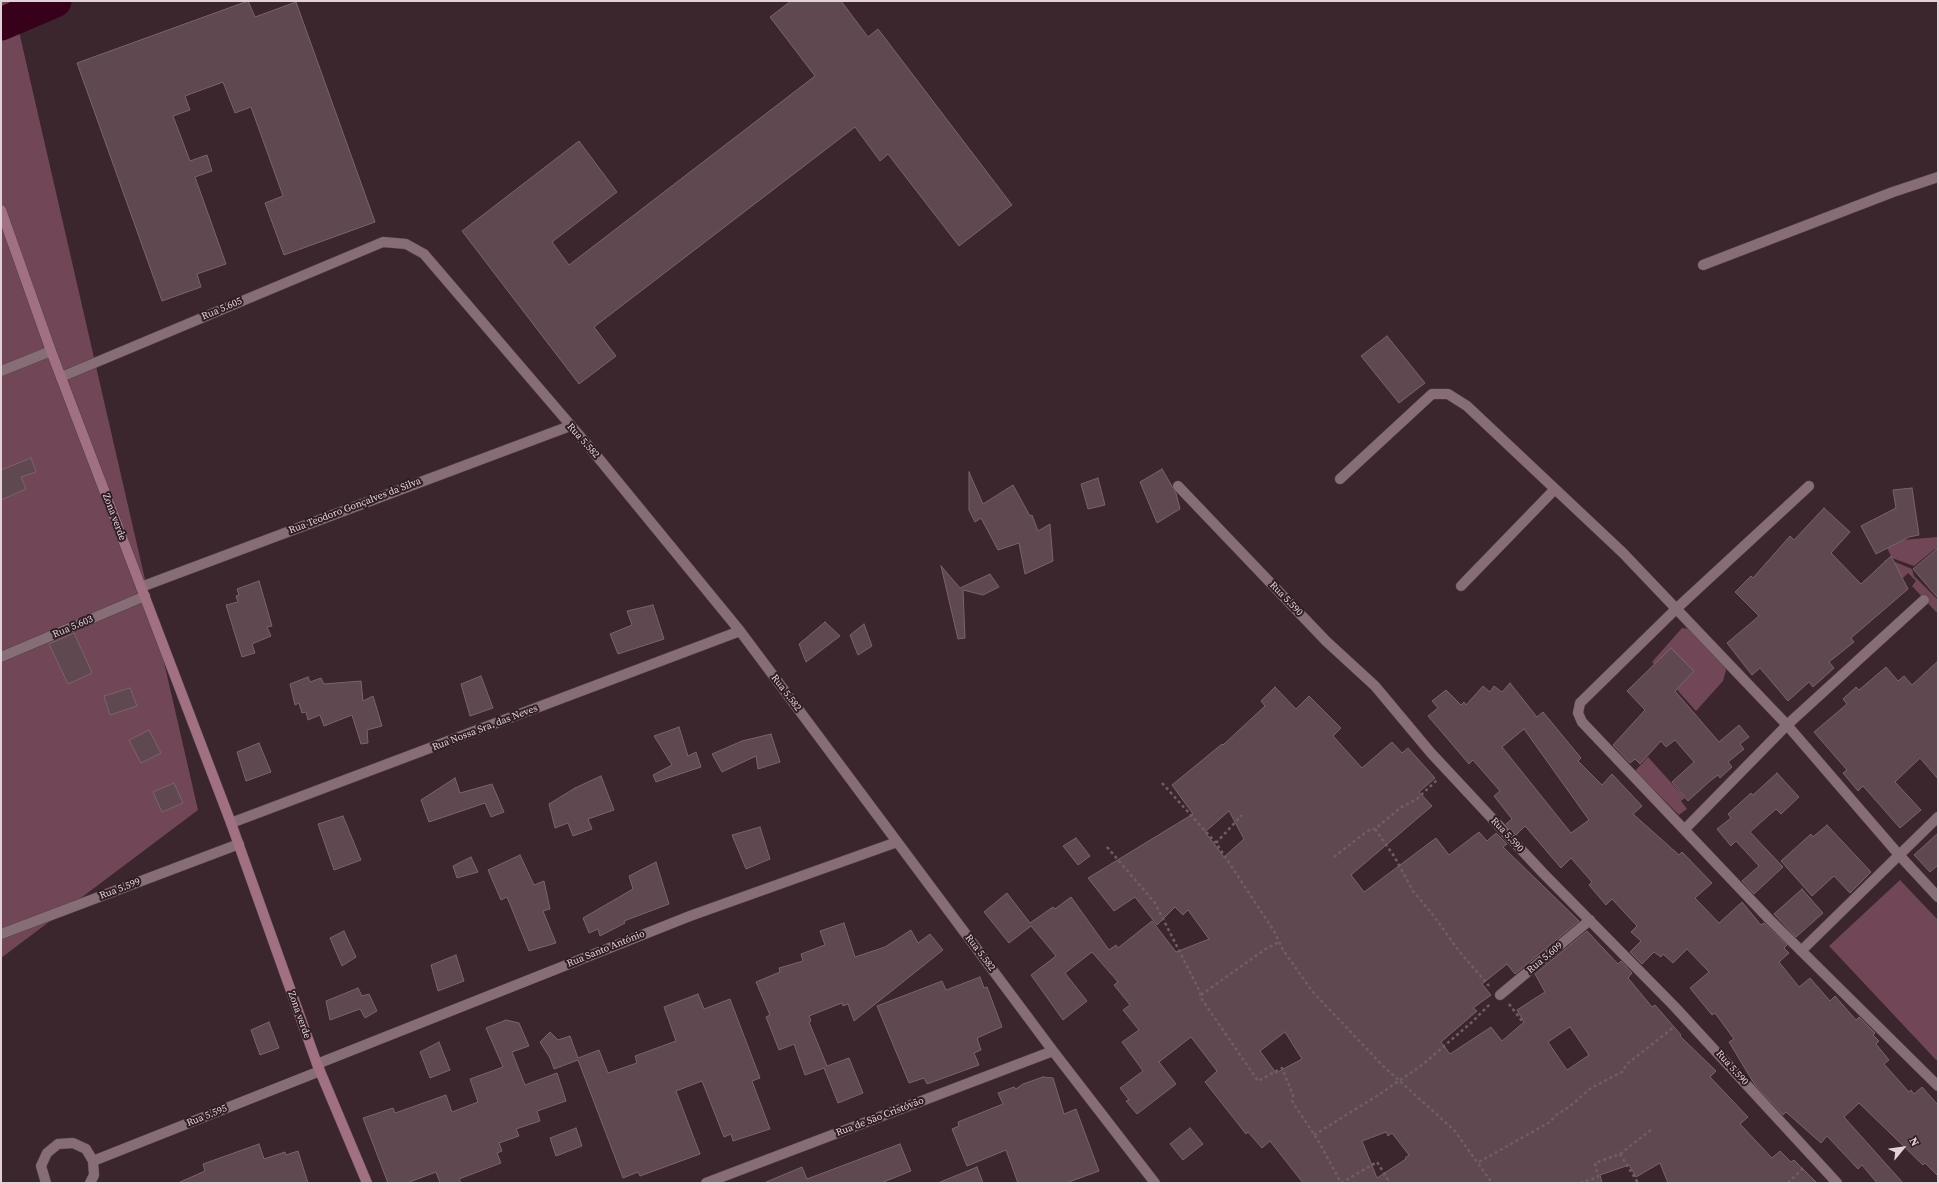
<!DOCTYPE html>
<html>
<head>
<meta charset="utf-8">
<style>
  body { margin:0 }
  #map { position:relative; width:1939px; height:1184px; overflow:hidden; background:#3b262d; font-family:"Source Serif 4",serif }
  canvas { display:block }
  .frame { position:absolute; inset:0; border:2px solid #e0d2d6; pointer-events:none }
  .north { position:absolute; left:1883px; top:1128px; width:40px; height:40px; -webkit-text-stroke:3px #301c24; paint-order:stroke; rotate:61deg; font-size:11px; font-weight:700; line-height:16px; text-align:center; color:#e0d2d6 }
  .north::after { content:''; display:block; margin:auto; width:14px; height:18px; background:#e0d2d6; clip-path:polygon(50% 0,100% 100%,50% 72%,0 100%) }
</style>
</head>
<body>
<div id="map">
<canvas width="1939" height="1184"></canvas>
<div class="frame"></div>
<div class="north">N</div>
</div>
<script>
const ctx = document.querySelector('canvas').getContext('2d');
ctx.lineJoin = 'round';
function fillPath(path, color) { ctx.fillStyle = color; ctx.fill(path, 'evenodd'); }
const shape = rows => new Path2D(rows.map(r => 'M' + r).join(''));
function strokePath(path, color, width, dash) { ctx.strokeStyle = color; ctx.lineWidth = width; ctx.lineCap = dash ? 'butt' : 'round'; ctx.setLineDash(dash || []); ctx.stroke(path); }
function drawText(font, color, halo, rows, align = 'center') {
  ctx.font = font + ' "Source Serif 4",serif'; ctx.lineWidth = 4; ctx.setLineDash([]); ctx.textBaseline = 'middle'; ctx.strokeStyle = halo; ctx.fillStyle = color; for (const [text, x, y, turn = 0] of rows) {
    ctx.save(); ctx.translate(x, y); ctx.rotate((+turn || 0) * Math.PI / 180); ctx.textAlign = isNaN(turn) ? turn : align; if (halo) ctx.strokeText(text, 0, 0); ctx.fillText(text, 0, 0); ctx.restore();
  }
}
const green = shape([
  [1,1,12,1,198,810,1,958],
  [1938,537,1938,552,1935,549,1914,566,1892,558,1887,548,1902,540],
  [1888,559,1912,569,1914,576,1938,600,1938,614,1912,586,1916,581,1908,573,1903,578,1884,561],
  [1682,628,1689,629,1724,664,1726,670,1723,681,1696,711,1652,662],
  [1648,757,1685,798,1681,801,1687,809,1679,815,1635,771],
  [1900,880,1938,920,1938,1062,1829,946]
]);
const river = shape([
  [1,24,55,1]
]);
const building = shape([
  [248,1,255,17,296,2,375,222,284,255,265,203,283,196,251,107,235,113,223,82,185,96,190,110,173,116,190,161,207,155,212,171,195,177,226,264,197,274,201,287,162,301,77,63,248,1],
  [791,1,841,1,868,37,878,29,1012,205,959,246,888,154,880,161,855,127,594,327,616,356,579,384,462,231,579,141,617,192,552,242,569,265,815,76,770,17,791,1],
  [1387,336,1425,383,1399,403,1361,356,1387,336],
  [31,458,36,472,21,477,26,489,1,500,1,470,31,458],
  [1162,469,1176,493,1180,509,1157,523,1140,482,1162,469],
  [969,472,983,504,1013,485,1030,516,1032,515,1038,531,1050,524,1053,561,1025,574,1019,543,998,550,981,518,975,522,969,510,969,472],
  [1098,478,1105,505,1088,509,1081,484,1098,478],
  [1912,488,1919,535,1909,537,1876,554,1861,526,1896,508,1893,490,1912,488],
  [1824,508,1850,532,1831,553,1861,584,1891,556,1908,589,1851,638,1854,642,1829,662,1834,668,1813,687,1809,682,1788,701,1760,668,1752,675,1727,643,1759,616,1735,592,1751,576,1753,578,1790,536,1794,540,1824,508],
  [1938,548,1938,598,1913,569,1938,548],
  [941,566,960,588,990,574,999,587,983,595,963,590,965,638,958,639,941,566],
  [259,581,272,626,267,627,271,636,252,644,255,653,242,657,226,605,238,602,236,596,239,595,237,589,259,581],
  [653,605,664,639,618,654,610,634,632,625,627,611,653,605],
  [825,622,840,636,806,662,799,644,825,622],
  [864,624,872,646,858,655,850,635,864,624],
  [74,633,92,673,68,684,49,644,74,633],
  [1671,648,1694,671,1675,691,1719,742,1739,725,1749,737,1740,744,1744,749,1728,762,1732,767,1720,778,1718,775,1710,781,1688,801,1672,782,1694,762,1675,740,1666,747,1661,741,1640,764,1635,759,1630,763,1613,745,1645,710,1627,691,1671,648],
  [1938,661,1938,779,1920,758,1895,782,1921,810,1900,828,1863,786,1858,791,1843,773,1847,770,1814,732,1847,704,1843,699,1856,687,1859,690,1886,667,1898,681,1904,676,1912,685,1938,661],
  [481,676,493,708,470,716,461,684,481,676],
  [308,677,310,682,321,678,324,684,361,681,363,701,373,696,382,726,367,730,368,743,361,744,352,715,324,726,320,715,308,720,306,712,302,713,299,703,295,705,290,684,308,677],
  [1510,683,1537,717,1543,712,1581,758,1578,761,1602,785,1612,774,1642,806,1633,814,1679,855,1682,852,1712,883,1695,898,1719,923,1742,902,1761,925,1764,923,1787,945,1784,948,1789,953,1779,962,1799,987,1810,978,1830,1001,1835,996,1856,1020,1859,1017,1875,1033,1873,1035,1879,1041,1876,1044,1889,1060,1884,1064,1909,1092,1911,1090,1914,1094,1922,1087,1938,1105,1938,1176,1925,1163,1923,1165,1859,1103,1844,1117,1903,1183,1877,1183,1862,1165,1858,1169,1827,1136,1821,1143,1786,1112,1783,1115,1755,1085,1729,1042,1734,1039,1715,1013,1712,1015,1690,988,1709,972,1687,949,1673,963,1663,954,1661,957,1654,952,1642,964,1630,952,1641,941,1631,932,1637,926,1612,899,1606,905,1589,885,1592,882,1571,858,1561,868,1525,826,1516,835,1506,824,1512,819,1494,796,1500,791,1473,760,1469,764,1428,716,1438,708,1432,701,1446,690,1461,705,1464,702,1466,705,1483,686,1490,692,1494,686,1502,692,1510,683],
  [1524,729,1589,820,1571,833,1502,747,1524,729],
  [1275,687,1296,709,1309,696,1341,728,1333,736,1362,768,1392,742,1402,753,1408,748,1435,778,1419,792,1432,806,1351,875,1364,892,1436,838,1449,855,1479,832,1487,841,1496,833,1507,844,1503,847,1579,921,1515,974,1507,964,1482,984,1491,995,1473,1008,1477,1011,1441,1042,1450,1054,1491,1027,1502,1041,1524,1022,1517,1010,1545,992,1535,974,1587,931,1618,964,1621,961,1632,973,1628,978,1652,1007,1655,1005,1681,1035,1680,1036,1716,1071,1710,1077,1748,1117,1740,1124,1772,1158,1780,1151,1791,1162,1794,1160,1817,1183,1668,1183,1660,1163,1636,1177,1629,1165,1600,1175,1602,1183,1303,1183,1270,1141,1262,1148,1248,1132,1246,1134,1205,1082,1217,1071,1191,1037,1159,1062,1176,1084,1137,1114,1126,1101,1129,1100,1120,1088,1143,1071,1122,1042,1139,1030,1123,1010,1130,1005,1114,985,1118,982,1092,952,1065,973,1087,1001,1063,1020,1031,975,1056,956,1031,926,1009,943,984,912,1007,893,1030,923,1053,907,1055,909,1071,897,1109,950,1116,945,1118,948,1152,921,1176,952,1209,939,1188,910,1183,915,1175,907,1157,925,1135,897,1114,911,1088,878,1193,814,1172,785,1222,744,1223,745,1265,706,1261,701,1275,687],
  [1229,811,1244,839,1224,857,1205,832,1229,811],
  [1570,1027,1589,1055,1567,1070,1548,1042,1570,1027],
  [1285,1032,1302,1059,1276,1073,1260,1051,1285,1032],
  [1386,1132,1388,1136,1392,1133,1409,1155,1405,1158,1406,1159,1377,1178,1362,1141,1386,1132],
  [130,688,137,706,110,715,104,696,130,688],
  [679,727,688,756,696,752,701,767,656,782,653,775,672,765,654,736,679,727],
  [149,730,161,753,141,763,129,740,149,730],
  [771,734,780,762,758,769,756,756,722,772,712,754,742,741,771,734],
  [259,743,271,772,246,781,237,752,259,743],
  [1777,773,1799,797,1781,814,1776,809,1750,832,1783,867,1754,894,1742,881,1759,866,1736,841,1731,846,1717,829,1731,818,1728,814,1751,793,1753,795,1777,773],
  [601,776,614,810,588,819,592,829,573,836,568,823,555,828,549,804,575,788,601,776],
  [455,778,460,793,492,784,504,812,491,817,485,803,429,822,421,800,455,778],
  [174,783,183,803,162,812,153,792,174,783],
  [343,816,361,860,334,870,318,824,343,816],
  [1827,825,1871,872,1850,893,1834,876,1812,896,1781,861,1811,834,1813,837,1827,825],
  [760,827,770,859,746,869,732,835,760,827],
  [1938,833,1938,865,1930,872,1914,855,1938,833],
  [1076,838,1090,856,1078,865,1063,846,1076,838],
  [520,855,534,885,544,881,550,909,543,911,556,943,529,951,507,897,501,900,488,870,520,855],
  [471,857,478,872,457,878,453,866,471,857],
  [656,862,669,904,624,921,625,923,600,936,598,929,589,933,583,918,633,889,629,876,656,862],
  [1802,889,1823,913,1796,937,1774,914,1802,889],
  [844,923,855,957,885,947,911,930,918,943,930,934,943,950,854,1021,848,1004,843,1006,842,1003,809,1016,811,1021,809,1022,827,1066,849,1058,863,1093,838,1103,824,1068,805,1075,794,1044,779,1050,766,1017,770,1015,756,982,780,972,779,968,803,961,801,954,825,945,820,931,844,923],
  [344,931,356,957,342,966,330,938,344,931],
  [456,955,464,981,438,991,431,965,456,955],
  [980,977,984,988,987,987,1002,1027,977,1038,981,1050,974,1053,979,1065,927,1084,924,1078,909,1083,877,1006,942,981,946,990,980,977],
  [358,988,362,996,369,994,377,1011,365,1018,360,1009,330,1020,326,1001,358,988],
  [698,994,704,1009,730,999,760,1078,752,1081,770,1129,733,1141,731,1134,724,1137,702,1081,676,1091,700,1154,640,1176,638,1172,623,1178,578,1060,554,1069,550,1058,540,1042,550,1032,558,1040,570,1036,578,1058,599,1050,608,1073,637,1063,635,1056,676,1041,664,1007,698,994],
  [506,1020,519,1023,529,1046,512,1052,525,1085,557,1073,566,1101,537,1111,540,1121,516,1129,519,1136,499,1143,502,1151,497,1153,501,1163,459,1179,461,1183,440,1183,436,1172,407,1183,388,1183,363,1118,393,1108,395,1113,446,1095,452,1112,478,1102,470,1079,503,1067,486,1028,506,1020],
  [269,1022,279,1048,260,1055,251,1030,269,1022],
  [439,1042,450,1070,430,1078,420,1052,439,1042],
  [1043,1077,1053,1078,1064,1114,1076,1109,1099,1171,1066,1183,1018,1183,1006,1150,967,1166,952,1129,959,1126,958,1122,1003,1104,998,1093,1014,1087,1016,1089,1023,1084,1043,1077],
  [576,1128,582,1146,556,1156,550,1138,576,1128],
  [1190,1128,1203,1144,1183,1160,1170,1144,1190,1128],
  [259,1144,264,1159,285,1152,286,1155,298,1151,308,1183,178,1183,205,1171,203,1164,259,1144],
  [900,1144,911,1171,881,1183,764,1183,802,1167,807,1179,900,1144],
  [977,1167,983,1183,938,1183,977,1167]
]);
const path = shape([
  [1162,783,1216,843,1274,931,1283,950,1312,991,1383,1066,1454,1130,1492,1183],
  [1375,829,1394,856,1413,891,1433,915,1459,951,1489,986],
  [1216,843,1242,815],
  [1107,847,1155,903,1200,992,1201,998,1258,1081,1282,1068,1293,1095,1292,1101,1319,1142,1341,1183],
  [1334,857,1361,836,1371,829,1375,829,1400,808,1417,799,1438,779],
  [1201,995,1264,950,1279,942],
  [1509,1004,1522,1021],
  [1314,1135,1380,1094,1422,1065,1472,1022,1491,1003],
  [1620,1154,1638,1183],
  [1479,1162,1550,1122,1556,1115,1569,1107,1591,1088,1622,1072,1627,1064,1674,1027],
  [1341,1183,1377,1162,1390,1183],
  [1580,1183,1598,1177,1595,1163,1620,1154,1652,1129],
  [1788,1183,1805,1166]
]);
const street = shape([
  [1703,265,1893,192,1938,177],
  [1,371,51,351],
  [61,377,383,242,406,244,424,254,591,449,740,631,1053,1051,1155,1183],
  [1340,479,1432,394,1448,394,1467,406,1623,553,1787,725,1900,856,1938,897],
  [1178,486,1326,641,1375,686,1431,753,1543,873,1674,1006,1837,1183],
  [1809,486,1676,609,1580,703,1578,713,1582,722,1769,919,1938,1086],
  [1461,586,1555,489],
  [141,587,570,426],
  [1,657,145,596],
  [231,823,740,631],
  [1685,829,1787,725,1924,600],
  [1,934,239,844],
  [1801,951,1938,817],
  [1500,995,1590,920],
  [317,1064,690,916,897,842],
  [93,1161,320,1071],
  [46,1183,41,1166,47,1153,58,1144,73,1143,86,1149,93,1161,94,1175,90,1183],
  [706,1183,1053,1051]
]);
const secondary = shape([
  [1,210,51,351,231,823,317,1064,367,1183]
]);
const streetNames = [
  ["Rua 5.605",222,309,-23],
  ["Rua 5.582",583,441,48],
  ["Rua Teodoro Gonçalves da Silva",355,506,-21],
  ["Zona verde",114,517,69],
  ["Rua 5.590",1286,599,46],
  ["Rua 5.603",73,627,-23],
  ["Rua 5.582",786,693,53],
  ["Rua Nossa Sra. das Neves",485,728,-21],
  ["Rua 5.590",1507,835,47],
  ["Rua 5.599",120,889,-21],
  ["Rua Santo António",606,949,-22],
  ["Rua 5.582",980,953,53],
  ["Rua 5.609",1545,958,-40],
  ["Zona verde",299,1015,70],
  ["Rua 5.590",1732,1068,48],
  ["Rua 5.595",207,1116,-22],
  ["Rua de São Cristóvão",880,1117,-21]
];
fillPath(green, '#714656');
strokePath(river, '#37011c', 33);
fillPath(building, '#5f4850');
strokePath(building, '#7b636b', 1);
strokePath(street, '#534248', 11);
strokePath(secondary, '#534248', 11);
strokePath(path, '#715e64', 2.5, [3, 3]);
strokePath(street, '#876e76', 10);
strokePath(secondary, '#a17082', 10);
drawText('10px', '#e0d2d6', '#301c24', streetNames);
</script>
</body>
</html>
